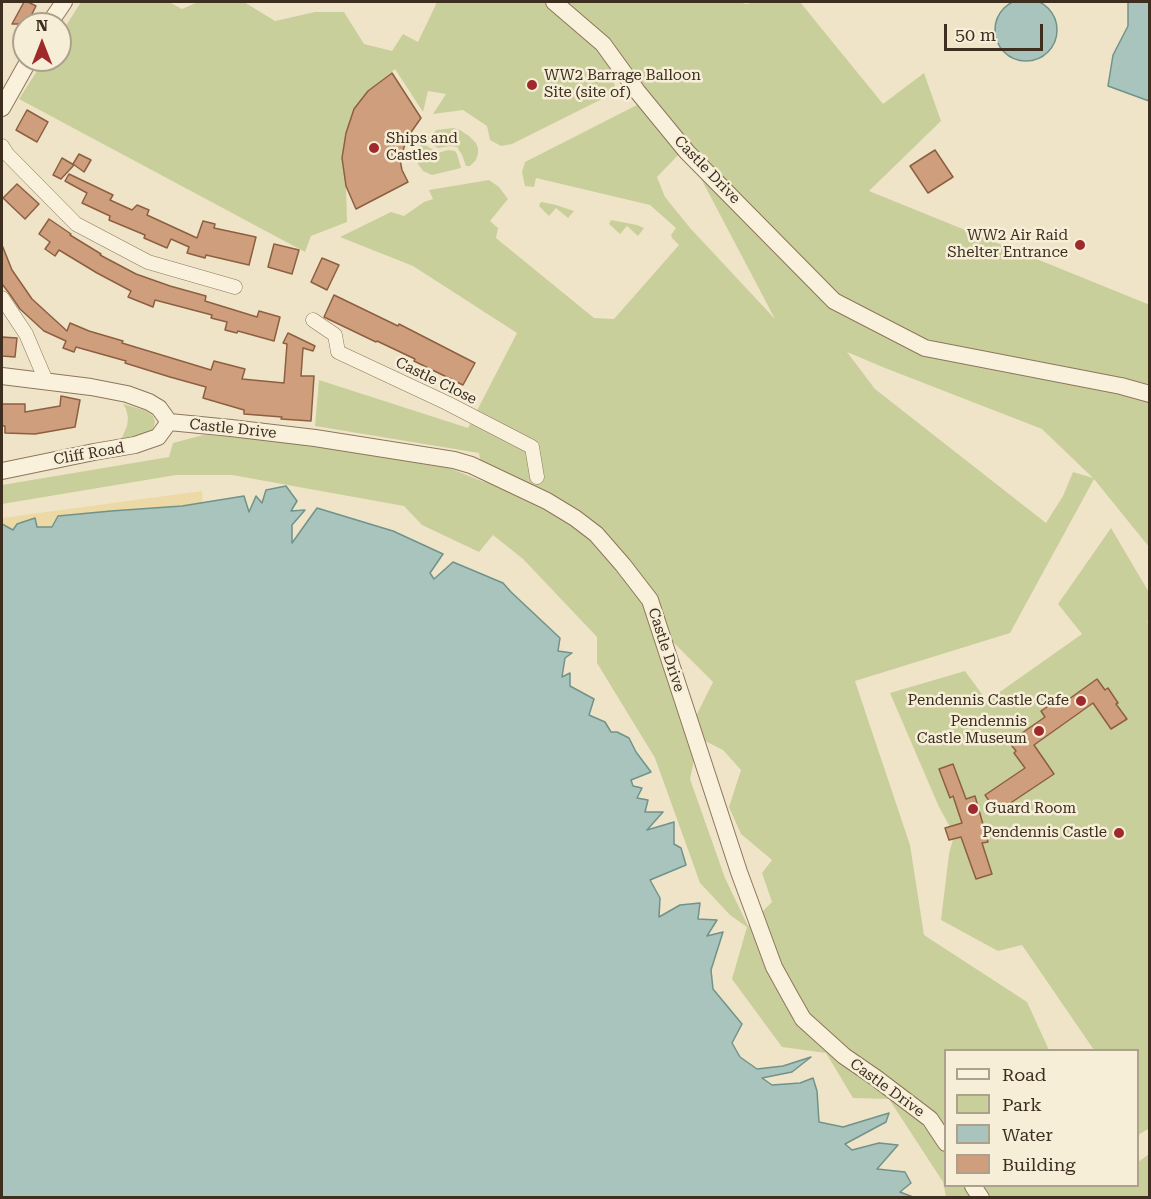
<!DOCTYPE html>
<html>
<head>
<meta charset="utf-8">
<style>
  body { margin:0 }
  #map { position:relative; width:1151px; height:1199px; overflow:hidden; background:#f0e4c8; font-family:"Roboto Serif",serif }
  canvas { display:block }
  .frame { position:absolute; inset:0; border:3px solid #3d2e20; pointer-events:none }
  .legend { position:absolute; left:944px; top:1049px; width:195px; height:138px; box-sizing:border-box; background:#f7eed8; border:2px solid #ada18e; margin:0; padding:8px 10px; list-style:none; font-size:18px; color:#3d2e20 }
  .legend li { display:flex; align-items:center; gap:12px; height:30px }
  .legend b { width:30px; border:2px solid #ada18e }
  .north { position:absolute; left:12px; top:12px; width:60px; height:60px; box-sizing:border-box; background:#f7eed8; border:2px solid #ada18e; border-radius:50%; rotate:0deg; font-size:16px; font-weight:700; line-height:24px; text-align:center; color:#3d2e20 }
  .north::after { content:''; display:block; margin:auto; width:21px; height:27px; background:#9e2a2b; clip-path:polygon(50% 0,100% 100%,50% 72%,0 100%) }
  .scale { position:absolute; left:944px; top:24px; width:99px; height:27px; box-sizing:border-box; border:3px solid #3d2e20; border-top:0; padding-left:8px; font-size:18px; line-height:21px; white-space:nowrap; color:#3d2e20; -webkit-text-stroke:4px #f7eed8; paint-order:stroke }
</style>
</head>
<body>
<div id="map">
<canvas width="1151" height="1199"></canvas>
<div class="frame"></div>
<ul class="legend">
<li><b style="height:8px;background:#faf1dc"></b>Road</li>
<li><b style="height:16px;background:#c9cf9b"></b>Park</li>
<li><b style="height:16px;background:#a9c4bc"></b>Water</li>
<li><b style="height:16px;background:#cf9f7d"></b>Building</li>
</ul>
<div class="north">N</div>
<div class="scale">50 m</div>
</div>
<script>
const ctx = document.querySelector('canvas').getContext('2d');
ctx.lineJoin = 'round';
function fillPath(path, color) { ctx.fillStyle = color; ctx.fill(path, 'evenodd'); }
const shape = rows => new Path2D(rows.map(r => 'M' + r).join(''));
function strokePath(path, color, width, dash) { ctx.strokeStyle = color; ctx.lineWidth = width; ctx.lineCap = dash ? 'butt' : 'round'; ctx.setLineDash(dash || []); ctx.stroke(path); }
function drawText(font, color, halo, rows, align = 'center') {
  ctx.font = font + ' "Roboto Serif",serif'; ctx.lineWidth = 5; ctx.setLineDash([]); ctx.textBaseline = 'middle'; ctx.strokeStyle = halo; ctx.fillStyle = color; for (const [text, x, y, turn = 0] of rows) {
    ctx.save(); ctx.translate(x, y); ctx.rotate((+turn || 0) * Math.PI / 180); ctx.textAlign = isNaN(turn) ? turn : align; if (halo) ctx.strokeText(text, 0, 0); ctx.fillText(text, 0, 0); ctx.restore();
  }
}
const green = shape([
  [81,2,169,2,182,9,198,2,244,2,275,21,315,12,344,12,364,44,392,51,403,34,418,42,437,2,737,2,747,4,754,2,800,2,883,104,924,73,941,121,869,191,1150,305,1149,547,1094,479,1010,633,855,681,910,845,924,935,1027,1002,1049,1050,946,1050,946,1186,1138,1186,1138,1162,1149,1154,1149,1197,946,1197,943,1182,889,1099,853,1098,826,1053,782,1047,732,979,747,927,730,915,700,883,655,758,597,663,597,637,523,559,493,535,479,552,422,525,404,506,232,475,176,475,2,504,2,485,169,457,173,443,203,435,231,436,412,453,484,482,479,453,315,426,319,380,468,428,517,333,413,266,340,237,391,212,404,216,424,202,433,199,429,190,489,180,499,187,508,199,490,221,498,228,496,238,594,318,614,319,679,245,672,238,671,235,676,228,650,205,536,178,534,187,525,186,522,172,525,162,637,105,681,152,657,177,665,197,691,229,775,319,687,152,630,72,604,72,612,77,615,86,610,95,512,144,501,146,490,140,487,126,463,110,433,114,446,94,428,91,423,112,395,69,368,91,354,109,346,132,342,158,346,186,347,222,311,236,305,252,19,99,44,60,60,60,60,35],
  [847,352,885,368,1042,429,1093,478,1073,472,1063,496,1046,523,875,389],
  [652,604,673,642,713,682,696,716,705,741,723,750,741,770,729,807,741,834,772,860,762,873,772,902,748,926,725,878,690,779,694,760,682,725],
  [453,128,460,130,469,136,476,143,478,148,478,154,476,160,470,166,466,166,462,155,457,147,450,146,438,148,424,139,437,130],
  [422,143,438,153,448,150,455,151,457,154,461,168,432,175,423,171,418,164,417,161,418,150],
  [542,202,556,205,574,211,568,218,556,208,549,216,539,206,540,203],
  [611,220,637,225,644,228,638,236,627,226,620,234,609,224],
  [123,404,144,410,153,416,155,422,153,430,138,437,121,440,127,426,128,418,126,409],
  [1111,528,1150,594,1149,620,1147,622,1150,625,1150,1128,1138,1135,1138,1050,1094,1050,1022,945,998,951,941,920,949,854,953,839,958,837,950,827,939,807,890,693,965,671,987,701,1082,634,1058,604]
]);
const sand = shape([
  [202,491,203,512,2,538,2,518]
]);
const water = shape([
  '995 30a31 31 0 1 1 62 0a31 31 0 1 1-62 0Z',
  [1128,2,1149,2,1149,101,1108,86,1113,55,1128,26,1128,2],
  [286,486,297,501,291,511,305,510,292,525,292,543,317,508,393,531,443,554,430,573,434,579,453,562,503,583,511,592,560,638,558,651,572,653,565,658,562,677,570,673,570,686,594,699,589,715,605,722,611,732,617,732,629,738,636,752,651,772,631,780,633,786,642,788,637,798,648,800,645,812,663,812,647,830,674,822,674,844,681,848,686,865,650,880,660,898,659,917,680,905,700,903,698,919,717,920,707,936,723,932,711,970,713,989,742,1024,732,1043,740,1057,757,1069,783,1066,811,1057,792,1072,762,1078,772,1085,800,1083,813,1078,817,1091,819,1122,843,1127,889,1113,886,1122,845,1144,852,1150,879,1143,898,1145,877,1169,905,1172,911,1183,900,1192,913,1197,2,1197,2,524,13,530,17,524,35,518,37,527,52,527,58,516,111,511,182,506,244,496,249,512,256,496,262,503,266,490,286,486]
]);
const building = shape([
  [24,2,28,2,36,6,27,24,12,24,24,2],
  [392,73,421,118,407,138,400,160,402,170,408,182,356,209,346,186,342,158,346,133,354,109,368,91,392,73],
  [27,110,48,122,37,142,16,130,27,110],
  [935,150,953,177,928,193,910,166,935,150],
  [79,154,91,160,84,172,73,164,79,154],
  [62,158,74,165,61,179,53,175,62,158],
  [69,174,113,195,110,200,132,210,137,205,149,210,147,215,197,238,203,221,215,224,214,228,256,237,249,265,206,255,205,258,187,253,189,247,171,239,167,248,144,238,145,235,109,220,110,216,82,203,87,193,65,181,69,174],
  [17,184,39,204,25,219,3,198,17,184],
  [49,219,71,234,70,235,101,254,100,255,136,274,170,286,206,296,205,301,257,317,259,311,280,317,274,341,238,331,237,333,225,330,227,322,211,318,212,315,155,300,153,307,128,297,131,291,97,273,59,250,55,256,45,249,50,242,39,234,49,219],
  [274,244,299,250,292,274,268,267,274,244],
  [2,245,12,270,32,299,67,331,70,323,89,331,123,341,122,343,211,370,214,361,245,369,242,379,284,383,287,344,283,343,288,333,315,346,313,351,303,348,301,376,314,376,311,421,281,419,282,417,244,414,244,410,203,398,206,387,170,377,125,363,126,361,76,347,74,352,63,348,66,341,44,331,20,309,9,293,2,284,2,245],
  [322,258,339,265,327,290,311,282,322,258],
  [334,295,398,326,399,324,475,363,463,385,414,361,415,359,377,341,376,342,324,317,334,295],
  [2,337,17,338,15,357,2,356,2,337],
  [61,396,80,400,75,427,35,434,5,433,5,426,2,426,2,404,25,404,25,412,60,406,61,396],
  [1097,679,1105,690,1108,688,1118,703,1116,704,1127,719,1111,729,1093,703,1034,745,1054,774,997,812,985,795,1025,768,1014,753,1016,751,1009,742,1045,717,1041,711,1059,699,1062,704,1097,679],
  [953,764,966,799,975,796,988,842,982,843,992,874,976,879,961,837,949,840,945,828,962,823,953,796,950,798,939,769,953,764]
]);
const minor = shape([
  [2,146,7,154,76,224,148,262,235,287],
  [2,298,26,334,46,381],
  [313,320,335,335,338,352,447,403,532,447,537,477]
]);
const tertiary = shape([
  [554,2,603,44,637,91,687,152,834,301,925,348,1121,386,1150,394],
  [49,24,64,2],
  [2,108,29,60],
  [2,376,91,387,127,394,149,402,159,408,169,422],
  [169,422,231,428,315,438,454,460,471,465,547,501,575,518,596,534,623,565,650,600,739,872,774,967,790,996,803,1019,844,1056,876,1078,930,1119,946,1143],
  [2,471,94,452,135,445,158,437,169,422],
  [973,1186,981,1198]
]);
const markers = [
  [532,85,6,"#9e2a2b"],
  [374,148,6,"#9e2a2b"],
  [1080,245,6,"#9e2a2b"],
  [1081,701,6,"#9e2a2b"],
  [1039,731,6,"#9e2a2b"],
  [973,809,6,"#9e2a2b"],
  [1119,833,6,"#9e2a2b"]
];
const poiNames = [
  ["WW2 Barrage Balloon",544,76,"left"],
  ["Site (site of)",544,93,"left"],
  ["Ships and",386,139,"left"],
  ["Castles",386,156,"left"],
  ["WW2 Air Raid",1068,236],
  ["Shelter Entrance",1068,253],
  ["Pendennis Castle Cafe",1069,701],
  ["Pendennis",1027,722],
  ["Castle Museum",1027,739],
  ["Guard Room",985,809,"left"],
  ["Pendennis Castle",1107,833]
];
const streetNames = [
  ["Castle Drive",707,170,46],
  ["Castle Close",436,381,26],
  ["Castle Drive",233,429,6],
  ["Cliff Road",89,454,-10],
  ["Castle Drive",666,650,72],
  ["Castle Drive",887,1088,36]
];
fillPath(green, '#c9cf9b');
fillPath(sand, '#ecd9a5');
fillPath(water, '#a9c4bc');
strokePath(water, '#6f938a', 1.5);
fillPath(building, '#cf9f7d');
strokePath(building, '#8d5f41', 1.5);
strokePath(minor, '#8d765c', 15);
strokePath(tertiary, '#8d765c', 18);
strokePath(minor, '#faf1dc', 14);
strokePath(tertiary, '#faf1dc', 16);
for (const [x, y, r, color] of markers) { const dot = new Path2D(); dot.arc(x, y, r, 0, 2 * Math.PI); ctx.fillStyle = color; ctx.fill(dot); strokePath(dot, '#f7eed8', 2); }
drawText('15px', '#3d2e20', '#f7eed8', poiNames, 'right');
drawText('15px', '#3d2e20', '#f7eed8', streetNames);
</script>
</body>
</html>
